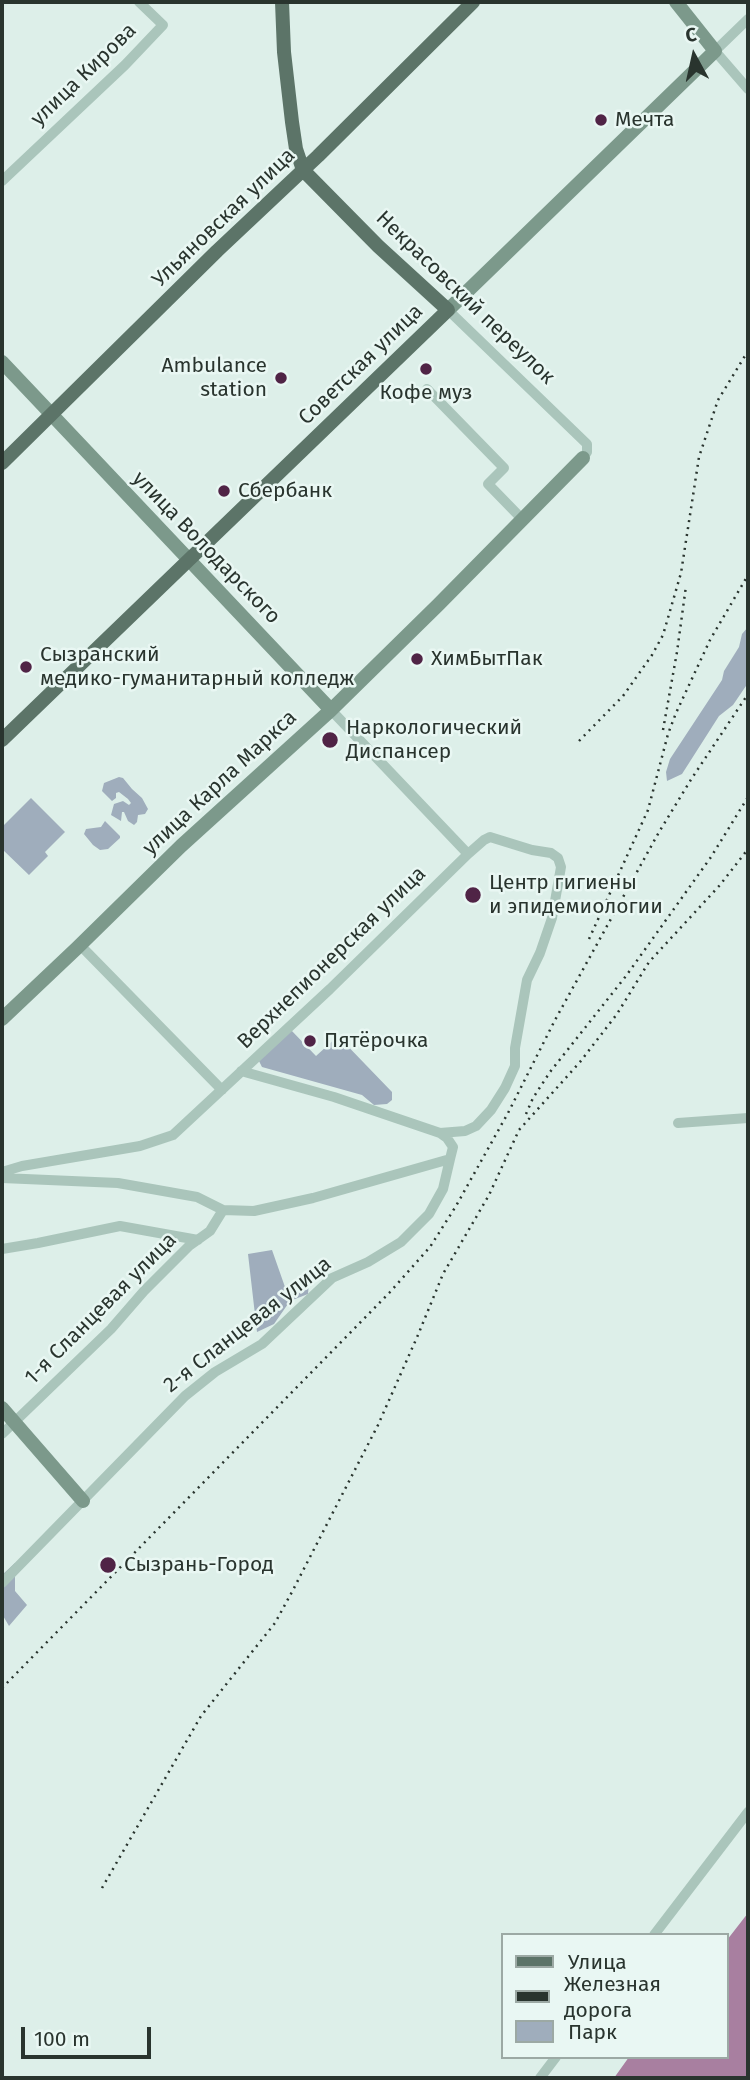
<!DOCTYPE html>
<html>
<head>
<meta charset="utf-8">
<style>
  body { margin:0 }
  #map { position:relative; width:750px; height:2080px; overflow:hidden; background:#ddefe9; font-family:"Fira Sans",sans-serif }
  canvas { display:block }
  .frame { position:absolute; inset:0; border:4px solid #29342e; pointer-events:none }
  .legend { position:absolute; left:501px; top:1933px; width:228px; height:126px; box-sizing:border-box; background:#e9f7f3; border:2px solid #9ca9a4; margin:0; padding:9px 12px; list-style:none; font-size:21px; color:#29342e }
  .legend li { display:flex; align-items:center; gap:14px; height:35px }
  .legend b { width:35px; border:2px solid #9ca9a4 }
  .north { position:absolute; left:659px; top:21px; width:70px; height:70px; -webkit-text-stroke:5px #e9f7f3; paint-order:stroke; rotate:352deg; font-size:19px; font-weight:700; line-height:28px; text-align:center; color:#29342e }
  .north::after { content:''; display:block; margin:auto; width:24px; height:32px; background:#29342e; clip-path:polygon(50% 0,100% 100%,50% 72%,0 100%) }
  .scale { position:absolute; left:21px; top:2027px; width:130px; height:32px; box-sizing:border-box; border:4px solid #29342e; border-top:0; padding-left:9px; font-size:21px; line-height:24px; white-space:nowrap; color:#29342e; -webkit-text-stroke:5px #e9f7f3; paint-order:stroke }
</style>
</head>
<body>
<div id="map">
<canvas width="750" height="2080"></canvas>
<div class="frame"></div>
<ul class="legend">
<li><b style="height:9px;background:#5c7468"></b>Улица</li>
<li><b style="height:9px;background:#29342e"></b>Железная дорога</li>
<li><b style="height:19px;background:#9fadbc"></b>Парк</li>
</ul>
<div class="north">С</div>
<div class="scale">100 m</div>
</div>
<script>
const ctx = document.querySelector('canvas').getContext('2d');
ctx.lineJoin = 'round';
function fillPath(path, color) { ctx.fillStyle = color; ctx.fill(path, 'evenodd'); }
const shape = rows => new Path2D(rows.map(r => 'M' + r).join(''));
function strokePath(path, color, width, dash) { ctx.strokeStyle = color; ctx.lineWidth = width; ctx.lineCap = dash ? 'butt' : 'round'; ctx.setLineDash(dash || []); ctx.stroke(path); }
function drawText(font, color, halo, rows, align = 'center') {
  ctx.font = font + ' "Fira Sans",sans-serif'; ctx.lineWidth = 5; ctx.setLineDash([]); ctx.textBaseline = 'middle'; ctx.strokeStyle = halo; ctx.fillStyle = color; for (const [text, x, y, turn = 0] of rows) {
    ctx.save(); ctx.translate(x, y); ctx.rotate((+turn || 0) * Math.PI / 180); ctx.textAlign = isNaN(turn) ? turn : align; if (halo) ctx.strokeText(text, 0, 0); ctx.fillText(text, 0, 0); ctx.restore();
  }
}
const green = shape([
  [748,627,748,683,733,705,719,716,682,774,667,781,666,772,670,759,722,680,724,671,739,647,742,634],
  [119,777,123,778,132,789,142,798,148,809,145,814,138,815,137,822,134,825,128,821,124,812,122,812,121,821,111,815,114,804,123,801,129,805,131,803,128,799,119,792,116,793,116,798,112,801,102,791,104,783],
  [31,798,65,832,45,852,48,856,29,875,2,849,2,827],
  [105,821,120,836,120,838,108,849,100,850,93,845,84,834,86,829,101,827],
  [291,1030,316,1056,338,1036,392,1092,392,1100,387,1104,374,1105,362,1095,262,1067,259,1061],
  [272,1250,285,1287,309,1281,308,1294,290,1301,274,1324,257,1332,248,1254],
  [15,1563,15,1591,27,1605,9,1626,2,1614,2,1575]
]);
const water = shape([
  [748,1913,748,2078,614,2078,629,2057,727,2057,727,1940]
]);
const street = shape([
  [748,19,715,51,748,89],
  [2,181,125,65,163,25,139,2],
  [448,310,587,444,587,452,583,458],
  [427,389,504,468,488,484,522,519],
  [331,710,468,854],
  [80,945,222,1090],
  [678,1123,748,1118],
  [2,1172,22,1166,140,1146,173,1135,330,989,468,854,484,840,490,837,532,850,551,853,558,858,561,867,552,918,540,953,527,980,515,1048,515,1066,505,1088,491,1110,476,1126,465,1131,440,1133],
  [2,1178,118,1183,197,1197,223,1210,254,1211,313,1198,450,1159,453,1147,447,1138,440,1133,334,1097,241,1071],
  [2,1249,38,1243,120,1226,198,1240],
  [2,1434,111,1329,144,1291,189,1246,210,1231,223,1210],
  [2,1583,185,1396,215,1372,262,1344,332,1278,368,1262,401,1242,429,1214,443,1189,450,1159],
  [654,1935,748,1812],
  [540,2078,556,2057]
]);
const secondary = shape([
  [448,310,715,51,676,2],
  [2,362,331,710],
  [2,1019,77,948,181,846,331,710,438,605,583,458],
  [2,1408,83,1501]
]);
const primary = shape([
  [2,463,217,251,318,156,473,2],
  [2,740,448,310,378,246,303,170,296,149,292,122,284,52,282,2]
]);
const rail = shape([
  [663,730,677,652,686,586],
  [579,741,623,696,652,655,663,635,681,573,699,457,718,400,748,351],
  [589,939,648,810,668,734,676,713,710,640,748,575],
  [526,1114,533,1098,550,1072,626,976,711,857,748,797],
  [2,1688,390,1292,430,1247,456,1206,508,1113,555,1020,659,832,692,778,748,694],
  [102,1888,201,1716,275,1623,293,1590,378,1425,418,1335,443,1274,489,1195,519,1130,580,1062,617,1014,649,962,720,885,748,849]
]);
const markers = [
  [601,120,7,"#502446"],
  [426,369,7,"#502446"],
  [281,378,7,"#502446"],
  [224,491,7,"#502446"],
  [417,659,7,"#502446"],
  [26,667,7,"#502446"],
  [330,740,9,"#502446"],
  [473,895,9,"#502446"],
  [310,1041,7,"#502446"],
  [108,1565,9,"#502446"]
];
const streetNames = [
  ["улица Кирова",84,75,-44],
  ["Ульяновская улица",224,218,-44],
  ["Некрасовский переулок",465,298,44],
  ["Советская улица",361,365,-44],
  ["улица Володарского",206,548,46],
  ["улица Карла Маркса",220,783,-43],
  ["Верхнепионерская улица",332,958,-44],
  ["1-я Сланцевая улица",101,1309,-45],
  ["2-я Сланцевая улица",248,1325,-38]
];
const poiNames = [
  ["Мечта",615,120],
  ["Ambulance",267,366,"right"],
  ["station",267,390,"right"],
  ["Кофе муз",426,393,"center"],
  ["Сбербанк",238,491],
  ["Сызранский",40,655],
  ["медико-гуманитарный колледж",40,679],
  ["ХимБытПак",431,659],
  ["Наркологический",346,728],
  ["Диспансер",346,752],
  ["Центр гигиены",489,883],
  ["и эпидемиологии",489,907],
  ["Пятёрочка",324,1041],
  ["Сызрань-Город",124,1565]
];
fillPath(green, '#9fadbc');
fillPath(water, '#a87fa0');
strokePath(street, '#aac5bb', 10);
strokePath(secondary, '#7c998b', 14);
strokePath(primary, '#5c7468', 14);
strokePath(rail, '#29342e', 2.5, [2, 5]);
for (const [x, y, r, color] of markers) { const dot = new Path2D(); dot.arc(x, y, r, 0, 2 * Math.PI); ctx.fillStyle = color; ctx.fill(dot); strokePath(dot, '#e9f7f3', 2.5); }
drawText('21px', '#29342e', '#e9f7f3', streetNames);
drawText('21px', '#29342e', '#e9f7f3', poiNames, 'left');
</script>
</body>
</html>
